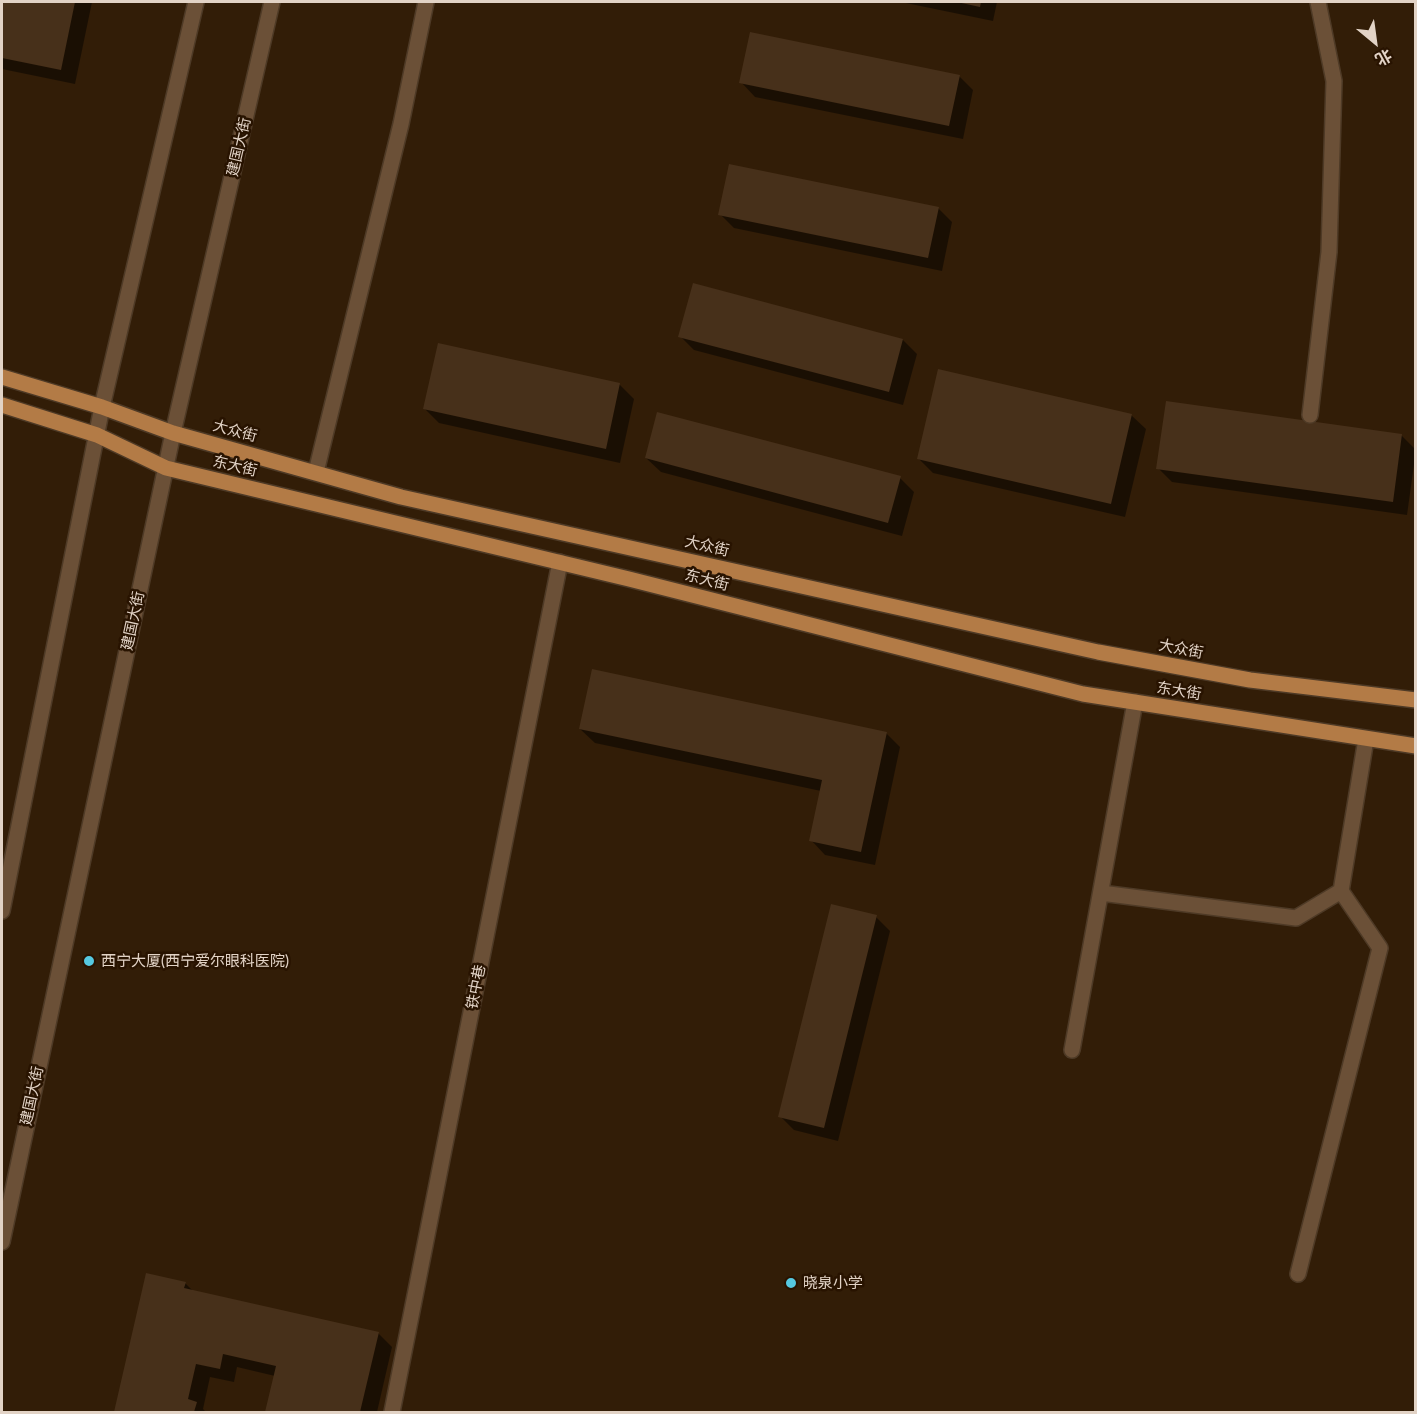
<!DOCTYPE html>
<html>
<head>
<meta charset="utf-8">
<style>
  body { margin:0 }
  #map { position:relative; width:1417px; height:1414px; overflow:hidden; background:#321d07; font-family:Lato,"Noto Sans SC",sans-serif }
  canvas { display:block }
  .frame { position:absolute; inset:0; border:3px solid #e2d3c6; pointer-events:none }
  .north { position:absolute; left:1345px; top:12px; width:60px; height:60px; -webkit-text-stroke:4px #281300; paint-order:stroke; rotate:151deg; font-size:16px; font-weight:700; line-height:24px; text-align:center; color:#e2d3c6 }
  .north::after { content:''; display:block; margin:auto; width:21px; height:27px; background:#e2d3c6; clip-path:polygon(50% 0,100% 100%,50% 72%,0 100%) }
</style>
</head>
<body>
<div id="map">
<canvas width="1417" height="1414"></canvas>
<div class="frame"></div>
<div class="north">北</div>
</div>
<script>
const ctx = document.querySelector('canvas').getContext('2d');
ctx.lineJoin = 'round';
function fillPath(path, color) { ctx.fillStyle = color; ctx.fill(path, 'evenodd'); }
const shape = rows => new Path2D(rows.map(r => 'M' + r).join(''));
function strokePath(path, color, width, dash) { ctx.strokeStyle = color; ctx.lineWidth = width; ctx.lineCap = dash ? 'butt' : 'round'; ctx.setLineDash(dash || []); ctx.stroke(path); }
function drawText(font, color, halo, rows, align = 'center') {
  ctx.font = font + ' Lato,"Noto Sans SC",sans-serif'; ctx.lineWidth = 5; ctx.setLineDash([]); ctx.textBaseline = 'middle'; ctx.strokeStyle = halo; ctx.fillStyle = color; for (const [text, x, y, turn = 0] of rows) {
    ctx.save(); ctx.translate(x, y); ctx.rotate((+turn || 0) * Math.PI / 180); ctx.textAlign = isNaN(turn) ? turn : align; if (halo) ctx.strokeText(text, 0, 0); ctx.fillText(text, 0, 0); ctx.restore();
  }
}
const shadow = shape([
  [2,2,92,2,75,84,2,69],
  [901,2,997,2,993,21],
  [959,76,973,90,963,139,755,97,741,82],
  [938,208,952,222,942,271,734,228,720,214],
  [680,336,903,340,917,354,903,405,694,350],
  [439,345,620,385,634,399,620,463,439,423,425,409],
  [1131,415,1146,429,1125,517,933,473,919,459],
  [1402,436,1416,450,1407,515,1172,482,1158,468],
  [646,458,900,478,914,492,902,536,661,472],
  [580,729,886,733,900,747,875,865,825,855,811,840,821,791,595,743],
  [876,917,890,931,838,1141,794,1130,780,1116],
  [148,1275,185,1283,193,1291,378,1333,392,1347,377,1412,267,1412,275,1376,237,1367,234,1382,210,1377,203,1409,206,1412,115,1412]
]);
const building = shape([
  [2,2,75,2,61,70,2,58],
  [957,2,981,2,980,7],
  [750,32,960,75,949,126,739,83],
  [729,164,939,207,928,258,718,215],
  [693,283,903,339,889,392,678,337],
  [438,343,620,383,606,449,423,409],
  [938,369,1132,414,1111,504,917,459],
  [1166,401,1402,434,1393,502,1156,469],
  [657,412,901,476,888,523,645,458],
  [592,669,887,732,861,852,809,841,822,780,579,729],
  [831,904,877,915,824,1128,778,1117],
  [146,1273,186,1282,184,1288,379,1332,360,1412,265,1412,276,1366,223,1354,220,1369,196,1364,188,1399,197,1402,194,1412,114,1412]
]);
const service = shape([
  [1101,893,1296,918,1341,891],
  [1072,1050,1135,702],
  [1298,1274,1380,948,1341,891,1366,739],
  [392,1412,560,562]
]);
const minor = shape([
  [1310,415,1329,252,1334,81,1318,2],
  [316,472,401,124,426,2]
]);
const tertiary = shape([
  [2,911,102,407,196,2],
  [2,1242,173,433,272,2]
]);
const primary = shape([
  [2,377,102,407,173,433,401,497,1098,652,1250,680,1416,700],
  [2,405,97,435,166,468,629,579,1083,694,1416,746]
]);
const markers = [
  [89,961,6,"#56c9e1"],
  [791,1283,6,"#56c9e1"]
];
const streetNames = [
  ["建国大街",239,147,-77],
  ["大众街",235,431,15],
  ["东大街",235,466,13],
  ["大众街",707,546,13],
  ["东大街",707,580,14],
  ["建国大街",133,621,-78],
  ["大众街",1181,649,11],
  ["东大街",1179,691,9],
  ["铁中巷",476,987,-79],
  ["建国大街",32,1096,-78]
];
const poiNames = [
  ["西宁大厦(西宁爱尔眼科医院)",101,961],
  ["晓泉小学",803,1283]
];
fillPath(shadow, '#0007');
fillPath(building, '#47301a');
strokePath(service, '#4e3a26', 18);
strokePath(minor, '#4e3a26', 18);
strokePath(tertiary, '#4e3a26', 18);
strokePath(primary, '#4e3a26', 18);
strokePath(service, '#6b5037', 15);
strokePath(minor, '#6b5037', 15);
strokePath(tertiary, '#6b5037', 15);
strokePath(primary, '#b37b46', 15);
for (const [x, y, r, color] of markers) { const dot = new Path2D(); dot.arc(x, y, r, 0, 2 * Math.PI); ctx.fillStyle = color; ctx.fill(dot); strokePath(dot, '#281300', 2); }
drawText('15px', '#e2d3c6', '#281300', streetNames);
drawText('15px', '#e2d3c6', '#281300', poiNames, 'left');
</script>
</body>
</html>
